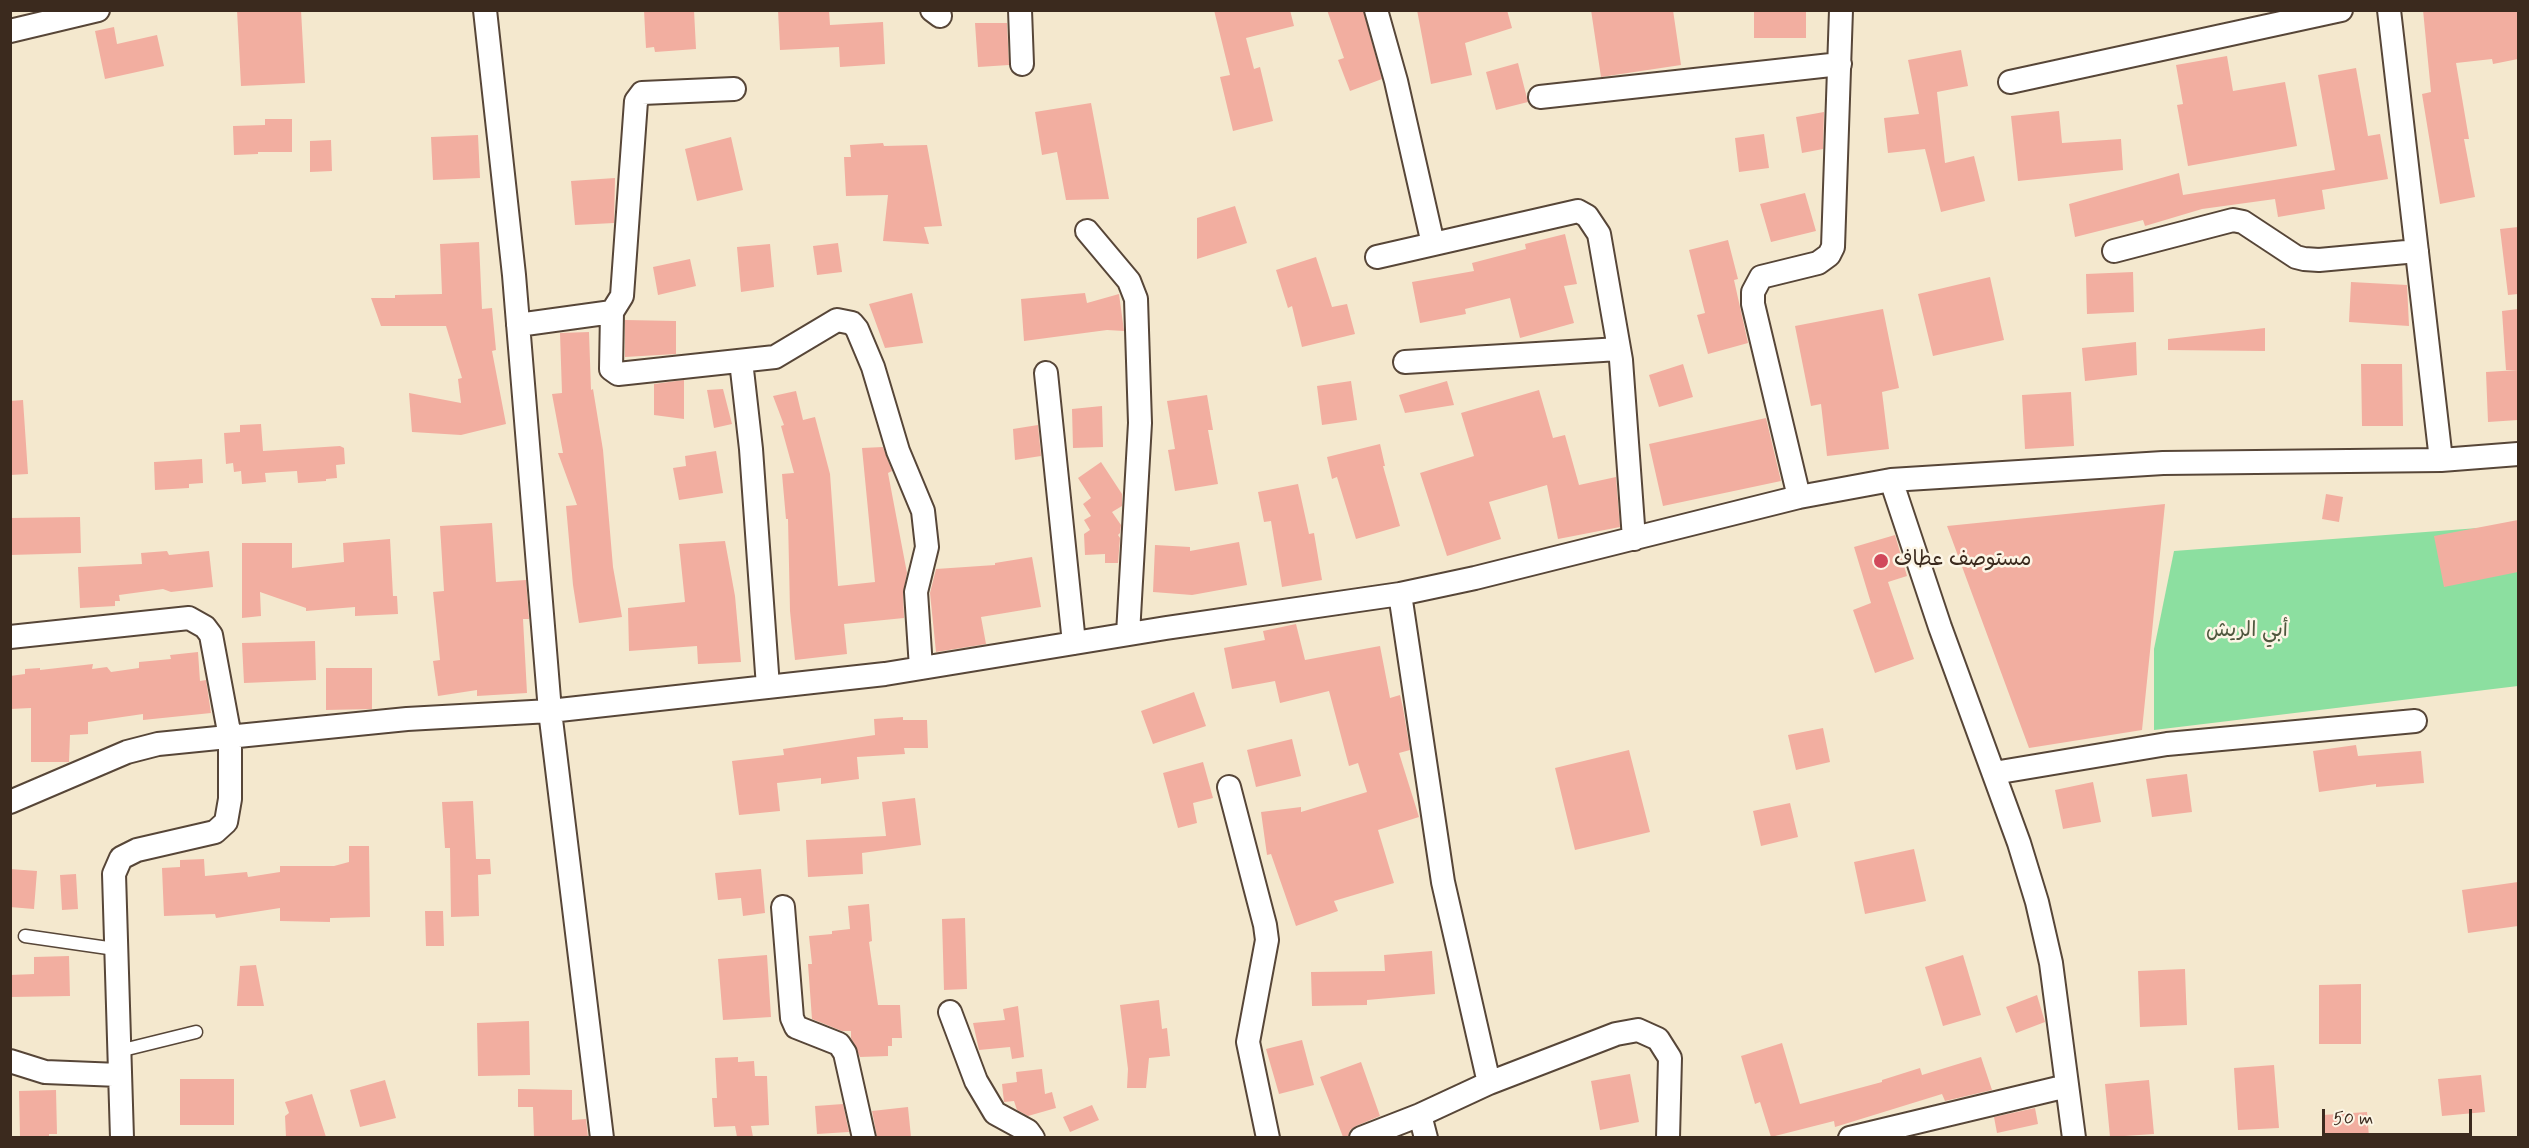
<!DOCTYPE html>
<html>
<head>
<meta charset="utf-8">
<style>
  body { margin:0 }
  #map { position:relative; width:2529px; height:1148px; overflow:hidden; background:#f4e8ce; font-family:Mynerve,sans-serif }
  canvas { display:block }
  .frame { position:absolute; inset:0; border:12px solid #3b2a1e; pointer-events:none }
  .scale { position:absolute; left:2322px; top:1109px; width:150px; height:27px; box-sizing:border-box; border:3px solid #3b2a1e; border-top:0; padding-left:8px; font-size:18px; line-height:21px; white-space:nowrap; color:#3b2a1e; -webkit-text-stroke:4px #fcf5e5; paint-order:stroke }
</style>
</head>
<body>
<div id="map">
<canvas width="2529" height="1148"></canvas>
<div class="frame"></div>
<div class="scale">50 m</div>
</div>
<script>
const ctx = document.querySelector('canvas').getContext('2d');
ctx.lineJoin = 'round';
function fillPath(path, color) { ctx.fillStyle = color; ctx.fill(path, 'evenodd'); }
const shape = rows => new Path2D(rows.map(r => 'M' + r).join(''));
function strokePath(path, color, width, dash) { ctx.strokeStyle = color; ctx.lineWidth = width; ctx.lineCap = dash ? 'butt' : 'round'; ctx.setLineDash(dash || []); ctx.stroke(path); }
function drawText(font, color, halo, rows, align = 'center') {
  ctx.font = font + ' Mynerve,"Playpen Sans Arabic",sans-serif'; ctx.lineWidth = 5; ctx.setLineDash([]); ctx.textBaseline = 'middle'; ctx.strokeStyle = halo; ctx.fillStyle = color; for (const [text, x, y, turn = 0] of rows) {
    ctx.save(); ctx.translate(x, y); ctx.rotate((+turn || 0) * Math.PI / 180); ctx.textAlign = isNaN(turn) ? turn : align; if (halo) ctx.strokeText(text, 0, 0); ctx.fillText(text, 0, 0); ctx.restore();
  }
}
const green = shape([
  [2518,525,2518,686,2154,730,2154,649,2174,551]
]);
const building = shape([
  [237,10,301,10,305,83,241,86],
  [644,10,694,10,696,49,655,52,654,47,646,48],
  [778,10,829,10,830,25,883,22,885,64,840,67,839,47,780,50],
  [1214,10,1290,10,1294,26,1246,38,1254,69,1260,67,1273,121,1233,131,1220,77,1230,75],
  [1327,10,1363,10,1382,79,1350,91,1338,60,1344,58],
  [1417,10,1507,10,1512,28,1465,43,1472,75,1431,84],
  [1591,10,1673,10,1681,65,1601,77],
  [1754,10,1806,10,1806,38,1754,38],
  [2423,10,2518,10,2518,59,2493,64,2492,59,2456,63,2469,139,2464,139,2475,197,2440,204,2422,94,2431,92],
  [975,23,1007,23,1009,65,978,67],
  [114,27,117,44,157,35,164,66,105,79,95,31],
  [1961,50,1968,86,1937,92,1945,163,1974,156,1985,201,1941,212,1925,149,1888,153,1884,118,1919,114,1908,60],
  [2227,56,2233,91,2285,82,2297,146,2188,166,2177,105,2183,104,2176,65],
  [1518,63,1528,102,1496,110,1486,72],
  [2356,68,2368,136,2380,134,2388,179,2322,190,2325,209,2278,217,2275,199,2202,209,2145,226,2143,220,2075,237,2069,204,2179,173,2183,195,2335,170,2318,75],
  [1091,103,1109,199,1066,200,1057,152,1042,155,1035,112],
  [2059,111,2062,143,2121,139,2123,170,2018,181,2011,116],
  [1824,112,1823,149,1802,153,1796,117],
  [265,119,292,119,292,152,258,152,258,154,234,155,233,126,265,125],
  [1764,134,1769,168,1739,172,1735,138],
  [478,135,480,178,433,180,431,137],
  [731,137,743,190,697,201,685,149],
  [331,140,332,171,310,172,310,141],
  [883,143,884,146,927,145,942,226,924,227,929,244,883,241,888,195,846,196,844,157,851,157,850,145],
  [615,178,614,223,575,225,571,181],
  [1805,193,1816,231,1771,242,1760,204],
  [1235,206,1247,243,1197,259,1197,218],
  [2518,227,2518,294,2508,295,2500,229],
  [1565,234,1577,284,1564,286,1574,323,1520,338,1510,298,1465,309,1466,314,1420,323,1412,282,1474,271,1472,263,1526,249,1525,244],
  [1728,240,1738,279,1734,280,1748,343,1708,354,1697,315,1705,313,1689,250],
  [479,242,482,309,492,308,496,350,492,351,506,424,461,435,412,432,409,393,461,403,458,379,462,378,446,326,381,326,371,298,395,298,395,295,442,294,440,244],
  [838,243,842,272,817,275,813,246],
  [770,244,774,287,741,292,737,247],
  [1316,257,1332,307,1347,304,1355,334,1302,347,1292,306,1288,308,1276,270],
  [690,259,696,286,658,295,653,267],
  [2133,272,2134,312,2087,314,2086,274],
  [1990,277,2004,340,1933,356,1918,294],
  [2351,282,2407,285,2409,326,2349,322],
  [912,293,923,343,885,348,869,304],
  [1085,293,1087,303,1119,294,1124,331,1107,330,1024,341,1021,299],
  [1883,309,1899,388,1882,392,1889,449,1827,456,1821,404,1811,406,1795,326],
  [2518,309,2518,370,2506,370,2502,311],
  [625,320,676,321,676,354,625,357],
  [2265,328,2265,351,2168,350,2168,339],
  [589,332,591,390,593,389,603,450,613,567,622,617,579,623,573,585,566,506,577,505,558,453,563,453,552,394,562,393,560,333],
  [2136,342,2137,375,2085,381,2082,348],
  [1683,364,1693,397,1659,407,1649,375],
  [2361,364,2402,364,2403,426,2362,426],
  [2518,370,2518,420,2488,422,2486,372],
  [684,380,684,419,654,415,654,384],
  [1351,381,1357,420,1322,425,1317,386],
  [1447,381,1454,405,1405,413,1399,395],
  [723,389,732,424,714,428,707,390],
  [1539,390,1553,438,1565,435,1579,485,1616,477,1620,527,1558,539,1547,485,1489,502,1501,539,1447,556,1420,473,1474,456,1461,413],
  [796,391,803,420,815,417,830,474,838,586,875,582,862,448,883,447,892,471,888,473,907,573,903,593,904,618,844,624,847,654,795,660,790,611,788,519,786,519,782,474,794,473,781,426,784,425,773,396],
  [2071,392,2074,446,2025,449,2022,395],
  [1207,395,1213,430,1208,430,1218,484,1175,491,1168,450,1175,449,1167,401],
  [23,400,28,474,10,475,10,401],
  [1102,406,1103,447,1073,448,1072,409],
  [1766,418,1781,481,1663,506,1649,444],
  [261,424,263,451,340,446,344,448,345,464,336,465,337,478,326,479,326,481,298,483,297,471,265,473,266,482,242,484,241,471,234,472,233,463,226,464,224,433,240,432,240,425],
  [1038,425,1041,456,1015,460,1013,429],
  [1380,444,1385,466,1383,466,1400,526,1356,539,1337,477,1332,479,1327,457],
  [716,451,723,493,679,500,673,468,686,466,685,456],
  [202,459,203,483,189,484,189,488,155,490,154,462],
  [1101,462,1122,494,1122,506,1112,512,1121,525,1120,533,1118,535,1120,538,1118,563,1105,563,1105,554,1085,555,1084,534,1090,530,1084,520,1091,516,1083,504,1091,498,1078,478],
  [1298,484,1309,534,1314,533,1322,580,1282,587,1271,521,1264,522,1258,492],
  [2326,494,2343,497,2339,522,2322,519],
  [2165,504,2142,730,2029,748,1947,526],
  [80,517,81,553,10,555,10,518],
  [2518,520,2518,572,2444,587,2434,536],
  [492,523,496,582,526,580,529,619,523,619,527,693,477,696,477,690,438,696,433,661,440,660,433,592,444,591,440,526],
  [1895,535,1907,576,1888,582,1914,659,1875,673,1853,610,1871,603,1854,547],
  [390,539,393,596,397,596,398,614,355,616,355,607,306,611,306,608,260,592,261,616,242,618,242,543,292,543,292,568,344,562,343,543],
  [725,541,735,596,741,662,698,664,697,646,629,651,628,608,685,602,679,544],
  [1239,542,1247,585,1192,595,1153,592,1155,545,1190,547,1190,551],
  [167,551,169,555,209,551,213,587,171,592,163,589,119,595,120,601,115,601,115,606,80,608,78,567,142,564,141,553],
  [1032,557,1041,607,981,617,986,644,936,652,930,593,936,569,995,565,995,563],
  [1296,624,1305,660,1380,646,1390,698,1400,695,1403,708,1410,750,1399,753,1419,817,1378,830,1394,883,1334,901,1338,911,1296,926,1271,854,1267,855,1261,812,1301,807,1301,812,1367,792,1358,763,1349,766,1329,691,1280,703,1275,681,1232,689,1224,648,1265,640,1263,631],
  [315,641,316,680,244,683,242,643],
  [198,652,200,681,206,680,211,713,143,720,143,714,88,722,88,734,70,735,69,762,31,762,31,708,10,709,10,676,25,674,25,669,40,668,40,670,93,664,92,669,107,667,111,672,139,668,139,662,171,659,170,655],
  [326,668,372,668,372,709,326,710],
  [1194,692,1206,726,1153,744,1141,711],
  [903,717,903,720,927,720,928,748,904,748,905,754,857,757,859,779,821,784,821,778,777,783,780,811,739,815,732,761,784,755,783,749,875,735,874,719],
  [1823,728,1830,762,1796,770,1788,735],
  [1292,739,1301,776,1256,787,1247,750],
  [2356,745,2358,756,2421,751,2424,783,2376,787,2376,784,2319,792,2313,751],
  [1629,750,1650,832,1575,850,1555,768],
  [1203,762,1213,798,1193,803,1197,823,1178,828,1163,773],
  [2187,774,2192,812,2152,817,2146,779],
  [2093,782,2101,822,2063,829,2055,790],
  [915,798,921,845,862,853,863,874,808,877,806,840,886,836,882,802],
  [473,801,476,859,490,859,491,874,478,875,479,916,451,917,450,848,445,848,442,802],
  [1790,803,1798,837,1761,846,1753,811],
  [349,846,369,846,370,917,330,918,330,922,280,921,280,908,216,918,215,914,164,916,162,868,180,867,180,860,204,859,205,876,247,872,248,877,280,872,280,866,334,866,349,862],
  [1914,849,1926,901,1865,914,1854,862],
  [10,869,37,871,34,909,10,907],
  [761,869,765,913,743,916,741,898,718,900,715,873],
  [76,874,78,909,62,910,60,875],
  [2518,882,2518,926,2468,933,2462,890],
  [869,904,872,941,869,942,878,1005,900,1005,902,1038,892,1038,892,1046,888,1046,888,1056,860,1057,851,1038,851,1031,842,1031,812,1019,808,964,812,964,809,936,832,934,832,931,850,929,848,906],
  [425,911,443,911,444,946,426,946],
  [965,918,967,989,944,990,942,919],
  [1432,951,1435,994,1367,1000,1367,1005,1312,1006,1311,972,1385,971,1384,955],
  [767,955,771,1017,723,1020,718,959],
  [1963,955,1981,1015,1943,1026,1925,967],
  [69,956,70,996,10,997,10,975,34,974,34,957],
  [256,965,264,1006,237,1006,240,966],
  [2185,969,2187,1025,2140,1027,2138,971],
  [2361,984,2361,1044,2319,1044,2319,985],
  [2037,995,2045,1022,2016,1033,2006,1007],
  [1159,1000,1162,1029,1167,1028,1170,1056,1149,1058,1146,1088,1127,1088,1128,1069,1120,1005],
  [1018,1006,1024,1057,1012,1059,1010,1047,979,1050,973,1023,1005,1020,1003,1009],
  [529,1021,530,1075,478,1076,477,1023],
  [1302,1040,1314,1085,1279,1094,1266,1049],
  [1782,1043,1800,1104,1882,1082,1882,1080,1920,1068,1922,1075,1981,1057,1992,1090,1945,1101,1942,1094,1835,1127,1834,1121,1771,1137,1760,1102,1755,1104,1741,1056],
  [738,1057,738,1062,754,1061,755,1076,767,1076,769,1125,751,1126,753,1137,737,1137,735,1126,714,1127,712,1098,717,1098,715,1058],
  [1361,1062,1380,1116,1356,1126,1350,1130,1348,1137,1343,1137,1320,1077],
  [2274,1065,2279,1128,2238,1130,2234,1068],
  [1042,1069,1045,1094,1052,1092,1056,1108,1028,1116,1017,1110,1014,1101,1004,1102,1002,1084,1017,1082,1016,1072],
  [1630,1074,1639,1122,1600,1130,1591,1081],
  [2481,1075,2485,1112,2442,1116,2438,1079],
  [180,1079,234,1079,234,1125,180,1125],
  [385,1080,396,1118,360,1127,350,1090],
  [2149,1080,2154,1134,2110,1137,2105,1084],
  [518,1089,572,1090,572,1120,586,1119,588,1137,534,1137,533,1107,518,1107],
  [56,1090,57,1134,49,1134,49,1137,20,1137,19,1091],
  [312,1094,326,1137,286,1137,285,1116,289,1113,285,1102],
  [843,1104,849,1132,817,1134,815,1106],
  [1092,1105,1099,1120,1070,1132,1063,1117],
  [908,1107,911,1137,877,1137,872,1111],
  [2035,1108,2038,1124,1997,1133,1994,1117],
  [2367,1112,2369,1137,2325,1137,2323,1115]
]);
const lane = shape([
  [25,936,115,949],
  [119,1051,196,1032]
]);
const street = shape([
  [932,10,940,16],
  [1020,10,1022,64],
  [1376,10,1396,81,1433,244],
  [2389,10,2441,460],
  [10,31,98,10],
  [2010,82,2341,10],
  [1540,97,1840,64],
  [1087,231,1129,281,1136,299,1140,423,1128,634],
  [2114,251,2233,220,2243,222,2296,257,2304,259,2319,260,2417,251],
  [1377,257,1578,211,1587,216,1599,234,1621,360,1634,539],
  [612,312,622,296,636,101,642,93,734,89],
  [518,325,612,312,611,369,618,374,775,357,837,320,852,323,857,329,873,367,898,451,923,511,927,547,916,592,921,668],
  [741,361,751,449,768,687],
  [1405,362,1619,349],
  [1046,373,1074,643],
  [1891,480,1940,627,2019,843,2037,902,2051,963,2074,1138],
  [1799,497,1753,304,1753,292,1761,277,1818,263,1829,255,1833,247,1841,10],
  [1400,594,1443,882,1489,1083],
  [10,637,189,618,205,627,211,635,230,737,230,799,226,822,215,832,137,850,121,858,114,874,122,1138],
  [1994,773,2167,744,2415,721],
  [1229,787,1265,925,1267,940,1248,1042,1268,1138],
  [10,802,127,752,158,744,407,719,550,711,514,275,485,10],
  [783,907,792,1018,796,1027,839,1044,845,1053,864,1138],
  [950,1012,976,1081,995,1113,1028,1131,1033,1138],
  [10,1061,45,1072,119,1075],
  [1420,1115,1426,1138],
  [602,1138,550,711,885,674,1166,628,1400,594,1475,578,1799,497,1891,480,2163,463,2441,460,2518,454],
  [1361,1138,1420,1115,1489,1083,1616,1034,1638,1030,1658,1039,1670,1058,1668,1138],
  [1850,1138,2067,1086]
]);
const markers = [
  [1881,561,8,"#d1495b"]
];
const poiNames = [
  ["مستوصف عطاف",1894,561]
];
const parkNames = [
  ["أبي الريش",2247,632]
];
fillPath(green, '#8cdfa0');
fillPath(building, '#f2aea0');
strokePath(lane, '#574638', 15);
strokePath(street, '#574638', 26);
strokePath(lane, '#fff', 12);
strokePath(street, '#fff', 22);
for (const [x, y, r, color] of markers) { const dot = new Path2D(); dot.arc(x, y, r, 0, 2 * Math.PI); ctx.fillStyle = color; ctx.fill(dot); strokePath(dot, '#fcf5e5', 2); }
drawText('21px', '#3b2a1e', '#fcf5e5', poiNames, 'left');
drawText('21px', '#4f573e', '#fcf5e5', parkNames);
</script>
</body>
</html>
